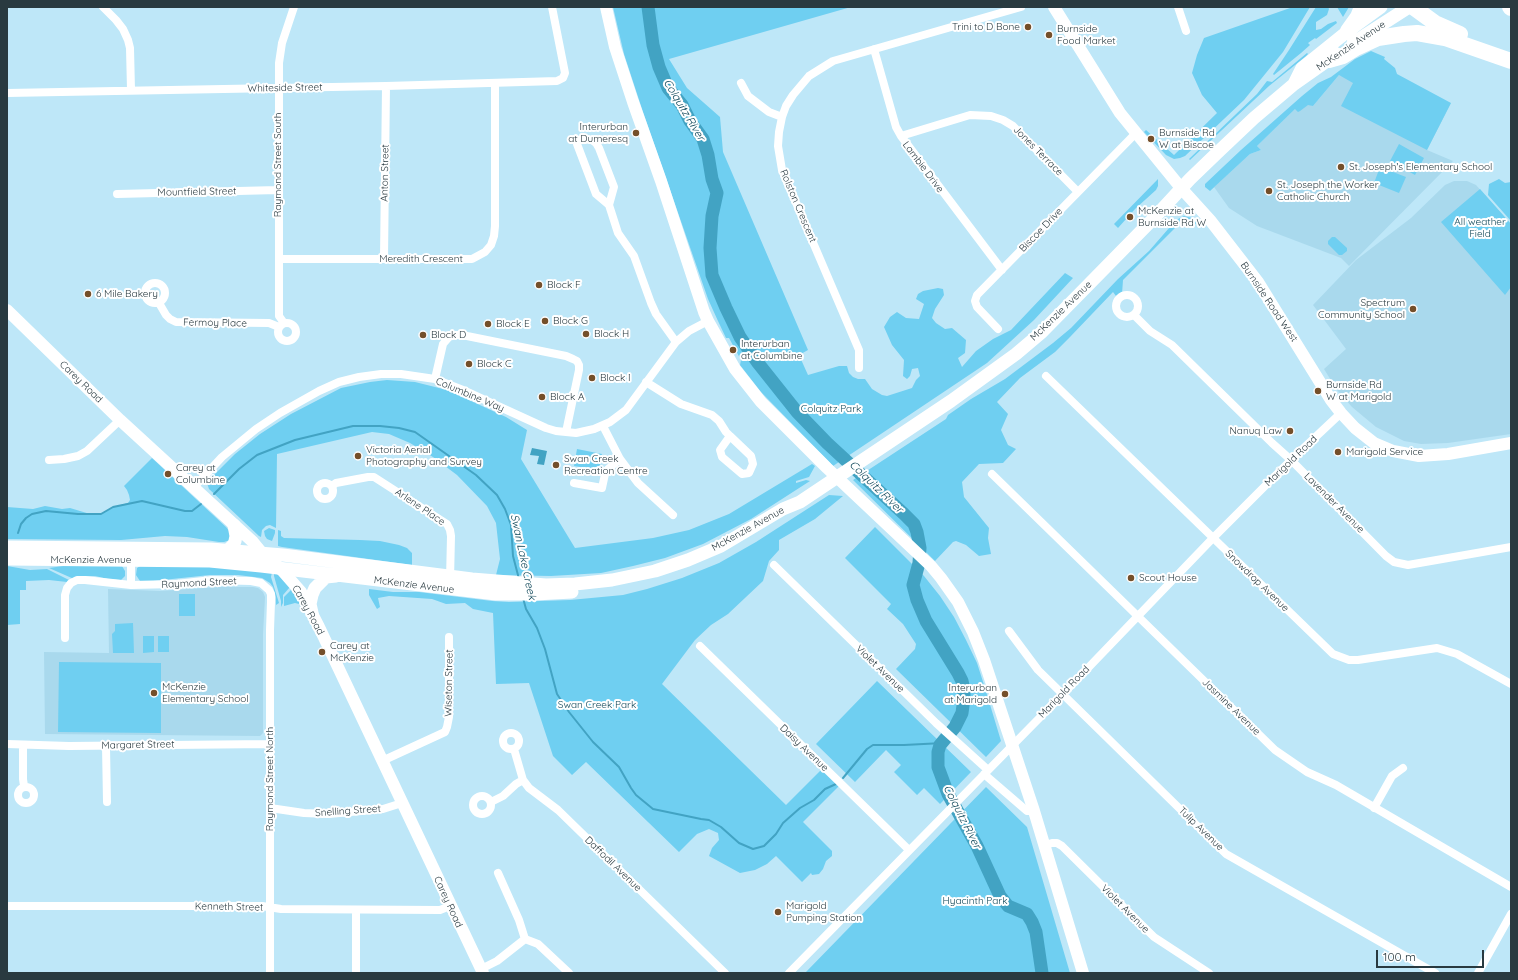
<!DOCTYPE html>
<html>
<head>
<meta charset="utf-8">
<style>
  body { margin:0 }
  #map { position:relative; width:1518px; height:980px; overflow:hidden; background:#bee7f8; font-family:Quicksand,sans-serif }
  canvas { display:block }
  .frame { position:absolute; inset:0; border:8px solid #293a40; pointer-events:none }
  .scale { position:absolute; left:1376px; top:950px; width:108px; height:18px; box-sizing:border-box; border:2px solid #293a40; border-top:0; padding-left:5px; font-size:12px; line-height:14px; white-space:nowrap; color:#293a40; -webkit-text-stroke:3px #fff; paint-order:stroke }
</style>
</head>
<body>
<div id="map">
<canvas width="1518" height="980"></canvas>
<div class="frame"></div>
<div class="scale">100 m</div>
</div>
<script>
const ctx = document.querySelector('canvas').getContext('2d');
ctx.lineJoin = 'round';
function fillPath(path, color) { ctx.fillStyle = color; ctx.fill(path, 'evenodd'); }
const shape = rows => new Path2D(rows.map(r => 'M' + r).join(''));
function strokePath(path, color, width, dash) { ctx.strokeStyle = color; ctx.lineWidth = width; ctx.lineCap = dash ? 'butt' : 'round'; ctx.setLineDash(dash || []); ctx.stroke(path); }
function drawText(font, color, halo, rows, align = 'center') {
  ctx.font = font + ' Quicksand,sans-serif'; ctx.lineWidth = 4; ctx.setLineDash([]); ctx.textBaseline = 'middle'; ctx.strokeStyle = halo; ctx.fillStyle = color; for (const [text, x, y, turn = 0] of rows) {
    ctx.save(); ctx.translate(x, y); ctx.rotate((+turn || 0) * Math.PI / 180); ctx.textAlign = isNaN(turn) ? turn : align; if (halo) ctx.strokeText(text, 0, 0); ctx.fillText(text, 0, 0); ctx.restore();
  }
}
const built = shape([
  [1339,75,1451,103,1427,150,1453,161,1349,266,1341,258,1257,226,1229,208,1214,187,1250,154,1261,150,1257,146,1303,101,1313,106],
  [1454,181,1467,181,1476,185,1511,224,1511,434,1448,443,1421,444,1404,441,1376,427,1352,407,1337,390,1324,369,1346,349,1313,305,1356,260,1411,218,1445,185],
  [219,587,253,587,258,588,263,592,265,597,263,634,263,733,260,736,45,734,44,652,109,653,108,589,160,591]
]);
const green = shape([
  [613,7,851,7,669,59,687,88,720,117,723,152,808,350,799,355,808,375,839,366,847,366,849,373,853,377,858,379,865,379,872,389,882,395,887,396,912,388,916,380,920,376,918,368,912,369,910,376,907,379,903,376,904,360,892,345,884,327,890,317,897,312,906,318,919,319,924,304,916,299,918,294,923,291,938,288,943,289,944,295,935,309,932,318,936,323,945,329,952,328,966,340,965,353,958,358,962,367,976,351,993,339,1011,330,1065,273,1073,278,1034,320,987,363,833,466,761,392,740,365,741,360,729,338,726,338,718,321,708,299,643,112,624,54],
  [1293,7,1310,7,1283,52,1244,100,1185,156,1180,158,1174,159,1166,155,1144,132,1146,130,1174,155,1217,113,1202,95,1192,73,1197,55,1204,38],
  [1316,7,1328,7,1329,9,1327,15,1316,22,1316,30,1321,29,1328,24,1336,21,1337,23,1316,39,1315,38,1308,43,1310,45,1301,53,1274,75,1273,74,1289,50],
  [1337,7,1349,7,1343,17],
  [1371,51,1385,57,1384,59,1395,68,1397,74,1451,103,1427,150,1341,106,1353,83,1339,75,1313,106,1308,105,1300,111,1298,112,1295,109,1257,146,1261,150,1250,154,1210,191,1205,187,1205,184,1241,150,1302,96,1318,83,1331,77,1355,59],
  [1307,53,1308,54,1305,57,1269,86,1190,160,1189,159,1257,94,1267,81,1272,82],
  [1399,144,1424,158,1415,175,1390,161],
  [1380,167,1406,177,1399,193,1374,183],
  [1158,179,1158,186,1156,190,1135,209,1118,228,1114,224],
  [1499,179,1505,183,1511,182,1511,221,1488,195,1489,184],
  [1480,189,1511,224,1511,287,1505,295,1441,222],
  [1184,216,1192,218,1199,225,1188,221,1188,224,1180,223,1123,280,1122,294,1116,296,1113,292,1070,337,1055,352,1020,378,997,402,1008,414,1001,430,1008,445,1016,449,1003,463,979,464,962,482,964,497,989,528,988,538,991,554,979,556,966,545,956,541,953,542,935,561,853,480,946,419,948,415,971,399,1005,379,1053,343,1071,328,1118,279,1149,251,1176,220],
  [1332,237,1335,237,1347,248,1347,251,1342,255,1339,255,1328,244,1328,241],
  [387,380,415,382,447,390,506,417,527,430,521,459,575,548,653,538,689,530,729,514,812,464,815,466,809,477,796,481,796,483,806,480,810,481,751,519,703,544,665,558,633,566,601,573,551,576,496,575,500,559,496,523,487,506,457,475,433,457,410,443,389,434,372,432,277,454,276,528,270,525,266,526,262,530,261,537,259,536,209,489,207,483,210,479,235,454,260,434,291,414,341,388,370,382],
  [577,449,602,454,599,470,574,466],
  [152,458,226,527,230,532,230,540,224,542,219,542,187,537,165,536,121,540,7,539,7,507,33,509,45,506,62,509,70,508,90,514,101,514,113,507,128,503,130,500,129,495,127,490,124,486],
  [829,495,843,496,815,519,779,540,779,550,769,561,763,581,728,614,711,625,695,640,662,684,786,805,822,769,839,786,803,822,832,851,832,856,826,861,823,869,819,874,812,875,811,873,802,882,776,856,767,864,755,870,740,873,709,856,712,848,719,840,718,833,709,829,697,834,679,852,586,762,572,775,553,756,529,683,496,684,493,613,473,609,465,603,446,604,432,599,389,596,378,598,380,607,377,609,369,595,369,589,393,592,419,592,492,601,509,602,570,600,623,595,647,589,682,578,719,563,756,542],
  [875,527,924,576,940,596,954,617,966,640,977,663,985,688,1001,741,986,757,896,669,915,649,916,644,903,624,887,609,891,604,845,558],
  [269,528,275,530,275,533,272,541,267,539,265,536,264,531],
  [278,530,281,531,281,536,284,538,360,540,380,541,399,545,407,548,412,553,412,565,282,547,278,546],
  [77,564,122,566,125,571,125,576,121,580,108,579,95,576,86,576,74,579,49,568],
  [7,566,30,570,47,569,69,580,67,582,49,580,26,581,26,590,20,590,20,624,7,625],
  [140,566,200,566,272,572,271,577,279,603,276,605,276,597,273,587,270,583,262,578,238,575,210,575,144,582,140,581,136,575,137,568],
  [274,572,280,576,290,587,283,595,283,603,281,607,281,601,274,576],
  [292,589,304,608,302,610,299,604,295,603,284,606,284,597],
  [179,594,195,594,195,616,179,616],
  [133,623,134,653,113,653,112,634,115,631,115,624],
  [143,636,154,636,154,652,143,653],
  [158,636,169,636,169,652,158,652],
  [59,662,161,663,161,733,58,732],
  [877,681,971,772,940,804,924,788,917,795,894,772,901,765,886,750,855,782,816,744],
  [986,787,1027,827,1070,973,805,973]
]);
const water = shape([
  [532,448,547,451,544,465,537,464,539,456,530,455]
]);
const stream = shape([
  [214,494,239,469,257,455,295,440,353,426,380,426,399,428,415,432,476,475,497,495,505,509,511,525,513,556,519,579],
  [18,533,21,524,26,518,32,514,46,511,78,514,101,514,113,507,142,501,185,511,192,511,201,504],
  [523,598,526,609,537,628,545,649,557,694,569,712,593,742,619,767,631,788,636,795,653,809,701,819,709,820,721,827,739,843,753,849,764,846,776,834,783,823,800,808,814,800,825,789,836,784],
  [843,778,867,749,873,745,904,745,943,743]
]);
const river = shape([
  [648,7,653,45,659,67,668,88,682,105,690,121,703,139,708,155,712,179,717,193,712,216,710,248,712,275,726,308,740,337,758,363,797,412,827,443,904,514,914,524,917,532,920,548,919,563,913,585,917,600,926,621,958,673,962,681,964,690,964,698,962,713,955,727,940,745,938,752,938,767,948,794,977,846,1000,896,1008,906,1027,914,1032,922,1036,932,1042,973]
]);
const street = shape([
  [103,7,116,20,123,29,128,40,130,48,131,90],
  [1178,7,1186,31],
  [874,49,896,127,901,136,1002,270],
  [741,83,748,96,769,112,782,117],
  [7,93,386,86,557,81,563,78,565,73,552,7],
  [901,136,970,115,991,116,1003,120,1013,126,1078,192],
  [117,194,278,190],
  [609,205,596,194,577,144,578,141,582,139,592,140,596,143,599,148,614,187,609,205,618,233,634,256,651,303,656,314,676,342],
  [279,259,472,259,485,252,491,245,494,236,495,226,495,83],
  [384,259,386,86],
  '145 293a10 10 0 1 1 20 0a10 10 0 1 1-20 0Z',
  '1116 306a11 11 0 1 1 22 0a11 11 0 1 1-22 0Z',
  [159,303,166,315,170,319,176,322,269,323,279,327],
  [1134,315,1150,331,1172,345,1272,443,1291,460,1386,556,1394,562,1408,565,1511,547],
  [284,323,279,316,279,63,282,43,294,7],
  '278 332a9 9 0 1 1 18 0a9 9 0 1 1-18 0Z',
  [998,329,977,307,975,301,977,295,1136,133],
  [859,368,859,350,782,170,778,146,779,132,782,117,786,106,793,95,809,76,833,61,1021,7],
  [1046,376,1333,654,1349,660,1358,660,1437,648,1457,654,1511,684],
  [435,379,443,344,449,337,456,335,462,335,566,356,573,359,577,361,579,365,579,370,566,432],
  [646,382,681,404,712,415,719,421,726,432,730,436,751,456,753,464,749,473,742,474,722,457,720,450,730,436],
  [603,426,620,459,638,483,673,515],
  [49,460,64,459,78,456,87,451,120,420],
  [992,474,1275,750,1307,772,1336,785,1511,887],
  '317 491a8 8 0 1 1 16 0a8 8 0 1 1-16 0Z',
  [574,483,602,488,605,474,608,469,620,459],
  [332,486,336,483,368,477,374,477,447,524,450,530,451,536,450,580],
  [194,487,222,457,256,429,280,413,319,391,339,382,359,377,381,374,401,374,435,379,463,390,546,428,556,431,576,433,594,429,610,422,626,410,676,342,689,331,708,321],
  [131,560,131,585],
  [774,565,936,723,988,770],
  [1009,631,1038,670,1226,854,1435,973],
  [65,638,65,595,67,588,71,583,77,580,85,580,131,585,176,584,212,580,251,581,261,583,269,590,271,594,271,602,270,630,270,973],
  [700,646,909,850],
  '503 741a8 8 0 1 1 16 0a8 8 0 1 1-16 0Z',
  [7,744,69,746,270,744],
  [23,745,23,779,24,786],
  [106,746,107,802],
  [514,749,523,780,529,788,558,810,725,973],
  [382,761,445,732,447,727,449,717,449,637],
  [984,774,1027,811,1034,811],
  '18 795a8 8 0 1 1 16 0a8 8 0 1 1-16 0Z',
  '473 805a9 9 0 1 1 18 0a9 9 0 1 1-18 0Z',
  [491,802,503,796,516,784,523,780],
  [270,808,304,813,329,814,383,809,402,803],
  [1374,808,1392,776,1403,768],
  [1045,845,1052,843,1057,843,1062,846,1154,937,1209,973],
  [498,873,519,920,525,939,538,944,569,973],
  [7,906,262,906,281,909,440,910,450,906],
  [481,969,497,961,525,939],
  [356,973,356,910],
  [789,973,1062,695,1213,538,1291,460,1341,413],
  [1478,973,1511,914]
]);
const secondary = shape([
  [606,7,615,47,633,102,661,181,704,312,708,321,735,369,761,402,827,468,931,566,941,578,958,602,973,632,984,660,1034,811,1083,973],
  [1054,7,1120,113,1181,188,1210,220,1258,282,1331,400,1341,413,1355,428,1374,443,1393,451,1419,456,1448,454,1511,443],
  [7,310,120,420,253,542,262,553,280,568,301,592,319,627,483,973]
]);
const primary = shape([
  [1353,43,1409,7],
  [1294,84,1302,68,1348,31,1381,7],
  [7,547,211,549,283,555,472,579,546,585,575,584,612,580,655,571,688,560,721,546,783,509,800,502,951,401,1016,354,1042,332,1154,218,1190,179,1217,153,1254,118,1293,85,1337,54],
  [228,550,234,544,235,541,236,536,234,525],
  [7,559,210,561,261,566,496,594,535,594,572,592],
  [312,613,310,604,312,595,315,588,326,577,336,576]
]);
const highway = shape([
  [1413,7,1435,23,1460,34],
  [1510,7,1511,8],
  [1348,31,1358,17,1362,7],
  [1329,60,1343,56,1356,48,1378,38,1404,34,1417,33,1445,38,1511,61]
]);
const markers = [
  [1028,27,4,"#744f2a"],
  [1049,35,4,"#744f2a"],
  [636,133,4,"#744f2a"],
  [1151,139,4,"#744f2a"],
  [1341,167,4,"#744f2a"],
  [1269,191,4,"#744f2a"],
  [1130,217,4,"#744f2a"],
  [539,285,4,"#744f2a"],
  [88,294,4,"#744f2a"],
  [1413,309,4,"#744f2a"],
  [545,321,4,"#744f2a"],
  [488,324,4,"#744f2a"],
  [586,334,4,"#744f2a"],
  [423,335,4,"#744f2a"],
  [733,350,4,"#744f2a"],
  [469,364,4,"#744f2a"],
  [592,378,4,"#744f2a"],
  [1318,391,4,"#744f2a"],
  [542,397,4,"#744f2a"],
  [1290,431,4,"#744f2a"],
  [1338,452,4,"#744f2a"],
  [358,456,4,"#744f2a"],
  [556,465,4,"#744f2a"],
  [168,474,4,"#744f2a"],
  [1131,578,4,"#744f2a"],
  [322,652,4,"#744f2a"],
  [154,693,4,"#744f2a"],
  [1005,694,4,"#744f2a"],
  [778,912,4,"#744f2a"]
];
const poiNames = [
  ["Trini to D Bone",1020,27,"right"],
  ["Burnside",1057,29],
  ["Food Market",1057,41],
  ["Interurban",628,127,"right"],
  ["at Dumeresq",628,139,"right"],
  ["Burnside Rd",1159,133],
  ["W at Biscoe",1159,145],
  ["St. Joseph's Elementary School",1349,167],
  ["St. Joseph the Worker",1277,185],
  ["Catholic Church",1277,197],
  ["McKenzie at",1138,211],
  ["Burnside Rd W",1138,223],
  ["Block F",547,285],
  ["6 Mile Bakery",96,294],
  ["Spectrum",1405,303,"right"],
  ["Community School",1405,315,"right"],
  ["Block G",553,321],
  ["Block E",496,324],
  ["Block H",594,334],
  ["Block D",431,335],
  ["Interurban",741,344],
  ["at Columbine",741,356],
  ["Block C",477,364],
  ["Block I",600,378],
  ["Burnside Rd",1326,385],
  ["W at Marigold",1326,397],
  ["Block A",550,397],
  ["Nanuq Law",1282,431,"right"],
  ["Victoria Aerial",366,450],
  ["Photography and Survey",366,462],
  ["Marigold Service",1346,452],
  ["Swan Creek",564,459],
  ["Recreation Centre",564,471],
  ["Carey at",176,468],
  ["Columbine",176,480],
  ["Scout House",1139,578],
  ["Carey at",330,646],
  ["McKenzie",330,658],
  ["McKenzie",162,687],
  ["Elementary School",162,699],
  ["Interurban",997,688,"right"],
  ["at Marigold",997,700,"right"],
  ["Marigold",786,906],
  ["Pumping Station",786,918]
];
const streetNames = [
  ["McKenzie Avenue",1351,46,-34],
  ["Whiteside Street",285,88,-1],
  ["Jones Terrace",1038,151,45],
  ["Raymond Street South",278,165,-90],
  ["Lambie Drive",923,167,53],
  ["Anton Street",385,173,-89],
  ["Mountfield Street",197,192,-1],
  ["Rolston Crescent",798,206,67],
  ["Biscoe Drive",1041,230,-46],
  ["Meredith Crescent",421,259],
  ["Burnside Road West",1269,302,56],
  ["McKenzie Avenue",1061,311,-44],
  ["Fermoy Place",215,323,1],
  ["Carey Road",81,382,44],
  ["Columbine Way",470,395,23],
  ["Marigold Road",1291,461,-44],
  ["Lavender Avenue",1334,503,45],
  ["Arlene Place",420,507,34],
  ["McKenzie Avenue",748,529,-29],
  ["McKenzie Avenue",91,560],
  ["Snowdrop Avenue",1257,581,44],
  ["Raymond Street",199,583,-3],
  ["McKenzie Avenue",414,585,7],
  ["Carey Road",308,610,61],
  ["Violet Avenue",880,669,44],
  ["Wiseton Street",449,683,-89],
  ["Marigold Road",1064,692,-46],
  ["Jasmine Avenue",1231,707,44],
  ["Margaret Street",138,745,-1],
  ["Daisy Avenue",804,748,44],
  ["Raymond Street North",270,779,-90],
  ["Snelling Street",348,811,-4],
  ["Tulip Avenue",1201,829,44],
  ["Daffodil Avenue",613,864,44],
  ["Carey Road",448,902,65],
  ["Kenneth Street",229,907,1],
  ["Violet Avenue",1125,909,45]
];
const parkNames = [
  ["All weather",1480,222],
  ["Field",1480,234],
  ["Colquitz Park",831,409],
  ["Swan Creek Park",597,705],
  ["Hyacinth Park",975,901]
];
const waterNames = [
  ["Colquitz River",684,110,59],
  ["Colquitz River",876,487,44],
  ["Swan Lake Creek",523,557,78],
  ["Colquitz River",962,817,63]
];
fillPath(built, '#a9d9ed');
fillPath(green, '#6fcff1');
fillPath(water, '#42a3c3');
strokePath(stream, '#42a3c3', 2);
strokePath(river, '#42a3c3', 13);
strokePath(street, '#fff', 8);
strokePath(secondary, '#fff', 12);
strokePath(primary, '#fff', 13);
strokePath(highway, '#fff', 16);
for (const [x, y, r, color] of markers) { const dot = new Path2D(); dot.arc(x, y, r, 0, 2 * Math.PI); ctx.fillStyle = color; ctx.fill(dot); strokePath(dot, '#fff', 1.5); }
drawText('10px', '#293a40', '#fff', poiNames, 'left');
drawText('10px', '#293a40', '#fff', streetNames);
drawText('10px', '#0e4657', '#fff', parkNames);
drawText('italic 11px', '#0b4456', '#fff', waterNames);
</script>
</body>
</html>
